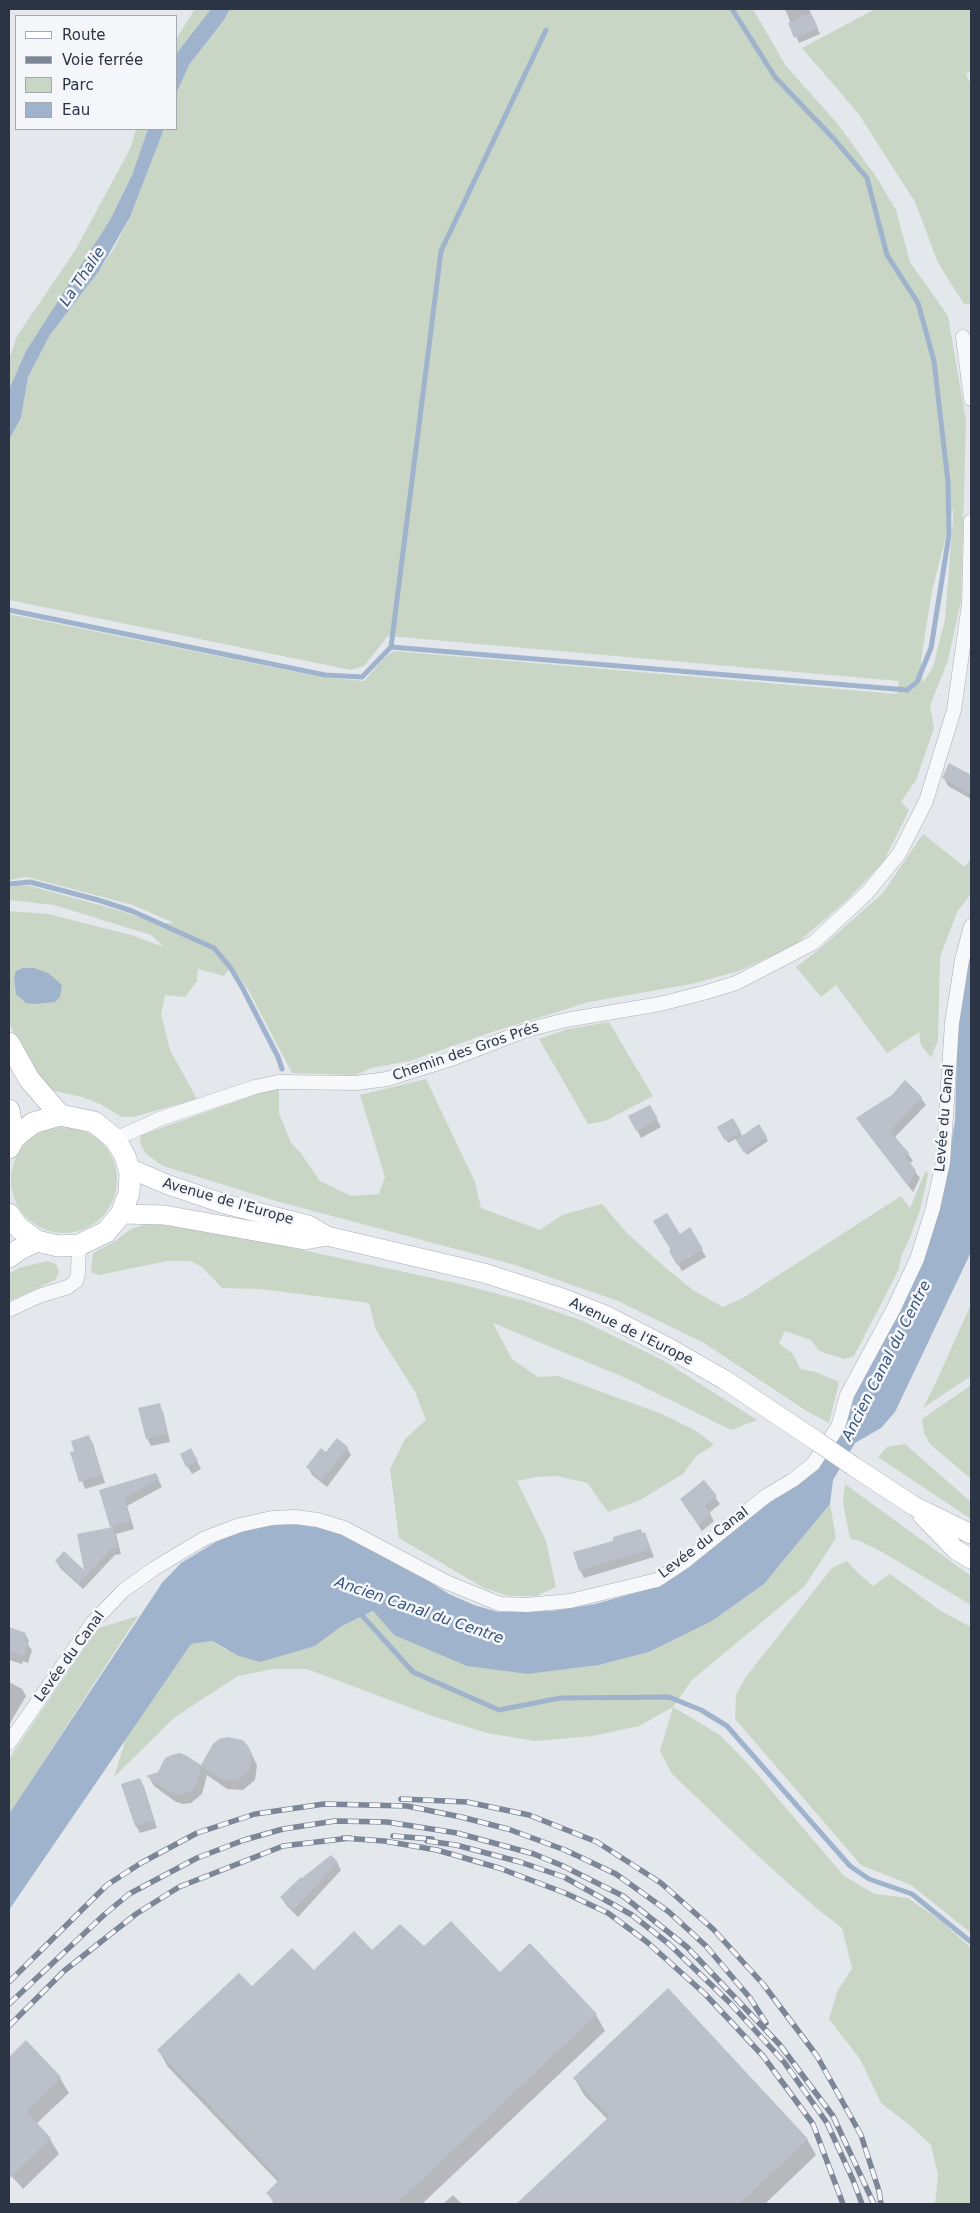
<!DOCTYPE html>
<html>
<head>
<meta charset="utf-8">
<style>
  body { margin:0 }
  #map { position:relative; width:980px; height:2213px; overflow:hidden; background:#e4e7ec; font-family:"DejaVu Sans",sans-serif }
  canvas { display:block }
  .frame { position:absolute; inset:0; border:10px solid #2b3445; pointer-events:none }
  .legend { position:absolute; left:15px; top:15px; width:162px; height:115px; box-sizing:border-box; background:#f4f6f9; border:1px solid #a4a8b1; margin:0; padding:6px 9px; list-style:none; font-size:15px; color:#2b3445 }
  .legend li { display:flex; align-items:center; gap:10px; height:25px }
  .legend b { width:25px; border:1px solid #a4a8b1 }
</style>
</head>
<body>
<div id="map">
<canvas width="980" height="2213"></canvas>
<div class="frame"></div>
<ul class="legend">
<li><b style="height:6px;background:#fff"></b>Route</li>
<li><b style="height:6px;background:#7d8696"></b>Voie ferrée</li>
<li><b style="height:14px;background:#c9d6c5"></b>Parc</li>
<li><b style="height:14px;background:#9fb4cc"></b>Eau</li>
</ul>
</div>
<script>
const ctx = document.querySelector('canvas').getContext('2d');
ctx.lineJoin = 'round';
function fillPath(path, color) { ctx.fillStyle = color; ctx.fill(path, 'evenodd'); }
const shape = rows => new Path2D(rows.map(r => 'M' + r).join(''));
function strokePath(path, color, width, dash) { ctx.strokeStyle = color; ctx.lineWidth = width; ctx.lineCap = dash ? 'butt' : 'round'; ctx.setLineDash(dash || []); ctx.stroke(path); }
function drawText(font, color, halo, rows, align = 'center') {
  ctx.font = font + ' "DejaVu Sans",sans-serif'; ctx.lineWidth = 5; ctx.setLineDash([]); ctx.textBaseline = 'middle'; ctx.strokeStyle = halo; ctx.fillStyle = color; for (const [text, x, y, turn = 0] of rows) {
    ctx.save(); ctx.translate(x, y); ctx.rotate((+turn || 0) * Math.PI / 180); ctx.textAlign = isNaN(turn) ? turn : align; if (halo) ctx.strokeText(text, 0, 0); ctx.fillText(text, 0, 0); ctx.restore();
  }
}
const green = shape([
  [195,9,211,9,176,54,176,39],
  [230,9,753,9,786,66,837,123,877,178,896,210,910,262,948,316,966,421,961,601,948,660,930,706,934,728,916,780,901,802,909,810,884,861,848,899,795,945,739,971,691,984,589,1002,486,1034,410,1061,371,1068,356,1075,292,1073,249,991,232,966,224,976,198,969,197,981,185,997,165,995,161,1014,170,1050,197,1099,133,1117,122,1117,100,1104,82,1097,54,1091,44,1084,9,1024,9,911,48,914,131,935,164,947,151,935,54,905,9,900,9,887,21,885,30,886,121,911,157,923,174,923,133,905,27,877,9,880,9,614,321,677,364,681,384,658,394,651,897,694,899,681,388,636,364,666,351,670,9,600,9,440,21,418,28,377,50,335,99,271,113,250,130,217,164,129,176,129,176,94,183,77,189,65,224,20],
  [954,506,945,620,933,667,923,683,921,660,932,591],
  [875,9,971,9,971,70,966,74,971,85,971,303,964,304,938,263,915,202,858,113,802,48],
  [136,129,148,129,132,175,110,220,90,254,26,351,10,387,9,402,9,360,17,336,76,249,131,147],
  [923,834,965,867,971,858,971,894,957,912,940,957,938,1040,931,1058,921,1045,919,1032,887,1053,836,985,821,997,796,967,817,951,883,893],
  [609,1022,653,1096,605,1121,588,1124,539,1039,568,1029],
  [426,1079,475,1182,481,1208,540,1230,562,1215,602,1204,627,1233,667,1269,694,1291,723,1307,743,1298,901,1196,910,1208,926,1170,928,1175,920,1210,909,1240,902,1254,898,1271,854,1356,844,1359,819,1351,811,1340,785,1331,779,1343,793,1354,800,1369,816,1372,839,1382,829,1423,808,1412,704,1343,618,1301,512,1264,276,1201,163,1166,146,1154,140,1143,141,1135,263,1092,279,1089,279,1113,291,1143,300,1152,320,1181,351,1196,379,1194,385,1177,360,1095],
  '11 1180a53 53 0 1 1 106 0a53 53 0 1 1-106 0Z',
  [146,1224,180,1226,256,1240,460,1284,525,1301,583,1321,664,1361,757,1420,731,1430,628,1379,493,1323,512,1359,538,1377,558,1376,662,1414,698,1432,714,1445,696,1456,683,1474,640,1500,608,1512,587,1483,557,1476,536,1477,517,1481,546,1541,556,1587,536,1596,509,1596,484,1588,399,1538,390,1469,405,1439,426,1420,415,1392,376,1330,369,1303,261,1289,222,1288,202,1267,190,1261,167,1261,99,1275,91,1272,93,1253,115,1241,131,1229],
  [47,1261,56,1264,59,1272,55,1280,9,1301,9,1274,19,1268],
  [971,1304,971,1376,923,1408,937,1380],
  [971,1385,971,1479,930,1444,924,1433,922,1419],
  [905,1444,971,1502,971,1519,878,1457,887,1447],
  [845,1484,971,1576,971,1605,882,1552,860,1541,850,1539,843,1502],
  [830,1504,836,1538,804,1587,692,1680,673,1707,720,1735,752,1768,844,1876,875,1894,908,1898,941,1921,971,1948,971,2204,935,2204,938,2175,931,2145,912,2127,881,2103,860,2059,829,2019,837,1992,852,1968,842,1928,816,1908,758,1856,672,1774,660,1751,673,1707,639,1726,592,1736,535,1741,487,1733,435,1717,307,1669,274,1669,238,1676,175,1717,114,1777,126,1738,191,1644,212,1641,226,1650,290,1652,315,1646,342,1626,374,1611,394,1635,528,1674,599,1665,649,1652,712,1621,764,1584],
  [847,1561,858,1573,873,1586,890,1574,941,1611,971,1627,971,1933,911,1885,861,1865,735,1719,736,1695,745,1678,832,1568],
  [138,1616,43,1762,9,1814,9,1759,98,1628]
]);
const water = shape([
  [211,9,230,9,224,20,189,65,176,94,176,54],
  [148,129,164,129,130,217,99,271,50,335,28,377,21,418,9,440,10,387,26,351,110,220,132,175],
  [971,940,971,1252,895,1412,881,1428,855,1443,833,1480,830,1504,764,1584,712,1621,649,1652,599,1665,528,1674,467,1666,394,1635,373,1611,342,1626,315,1646,260,1662,239,1656,212,1641,191,1644,9,1910,9,1814,162,1583,181,1563,219,1540,251,1529,281,1524,296,1523,334,1529,405,1566,449,1594,474,1605,498,1612,552,1611,595,1604,653,1588,684,1571,740,1523,819,1469,840,1433,847,1411,948,1165,955,1120,958,1019],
  [23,968,34,968,48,973,62,985,60,997,55,1002,34,1004,26,1003,16,994,14,977,16,971]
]);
const shadow = shape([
  [785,9,809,9,820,34,799,43],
  [950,765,971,777,971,799,948,786,944,778],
  [905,1082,921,1098,926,1105,894,1138,908,1154,913,1161,909,1164,920,1178,913,1192,857,1119,893,1096],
  [649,1106,661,1127,641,1138,630,1117],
  [733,1120,743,1137,759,1126,768,1141,747,1155,736,1139,728,1143,719,1127],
  [690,1229,706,1257,682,1271,670,1251,679,1236],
  [159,1404,163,1412,170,1442,151,1446,147,1438],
  [89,1437,93,1444,105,1483,85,1489,72,1453,76,1452],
  [347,1448,351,1455,327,1487,312,1475,308,1467,326,1453],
  [191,1450,201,1469,192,1474,187,1466],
  [156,1475,162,1487,127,1506,134,1529,116,1534,121,1554,115,1555,83,1589,60,1568,56,1561,85,1573,112,1528,101,1491],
  [704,1482,720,1504,709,1513,714,1521,702,1531,686,1506],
  [645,1533,654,1557,584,1578,580,1570],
  [10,1629,25,1634,29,1641,28,1645,32,1650,28,1663,23,1661,22,1664,9,1660],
  [9,1682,22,1689,26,1696,9,1725],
  [214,1745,248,1747,257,1765,255,1780,243,1790,227,1789,207,1775,202,1794,191,1803,183,1804,176,1802,154,1786,148,1776,159,1773,187,1757,201,1767],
  [140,1779,144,1787,157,1828,140,1833,136,1826],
  [337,1862,341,1870,298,1917,286,1905,281,1897,302,1880],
  [424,1948,500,1974,596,2015,605,2031,422,2204,274,2204,268,2193,279,2183,168,2067,159,2051,252,1988,314,1972,372,1952],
  [26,2042,60,2078,69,2093,36,2124,50,2139,59,2154,23,2189,9,2173,9,2058],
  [575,2079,807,2139,816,2155,765,2204,518,2204,608,2120,584,2095],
  [453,2195,462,2204,443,2204]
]);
const stream = shape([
  [9,610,325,675,362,677,391,647,907,690,917,682,931,648,949,535,948,482,934,361,918,303,887,255,867,178,834,139,775,77,732,9],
  [391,647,441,251,546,30],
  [9,884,30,882,98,900,132,911,214,948,230,967,242,987,278,1057,282,1069],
  [359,1612,413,1672,499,1710,560,1698,669,1697,701,1710,727,1726,850,1866,869,1879,912,1894,971,1942]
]);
const building = shape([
  [811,13,818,28,794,38,788,23],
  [949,763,971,775,971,794,942,778],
  [905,1080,922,1097,890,1131,909,1153,905,1157,916,1170,908,1186,856,1118,892,1095],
  [650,1105,658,1119,636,1131,628,1116],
  [733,1118,741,1132,725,1141,717,1127],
  [759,1124,767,1137,744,1153,736,1140],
  [667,1213,680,1234,690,1227,703,1249,677,1265,669,1251,671,1250,653,1221],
  [160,1403,167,1434,146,1439,138,1408],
  [89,1435,102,1475,79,1482,70,1452,74,1451,71,1441],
  [337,1438,348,1447,322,1480,306,1467,321,1448,326,1452],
  [191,1448,198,1461,186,1467,180,1454],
  [156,1473,159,1479,124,1498,130,1521,110,1527,99,1490],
  [704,1480,717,1496,705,1506,711,1514,698,1525,680,1499],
  [113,1527,118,1548,111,1549,79,1584,55,1561,64,1551,84,1570,77,1534],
  [641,1529,642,1533,645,1532,650,1549,579,1571,573,1552,613,1541,613,1537],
  [9,1627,26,1633,24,1641,28,1642,24,1656,9,1651],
  [227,1737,243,1740,248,1746,252,1754,249,1770,237,1780,221,1779,201,1766,197,1783,192,1790,185,1793,177,1795,169,1792,146,1776,158,1772,165,1758,172,1755,180,1753,187,1756,201,1765,213,1744,219,1739],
  [140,1778,154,1820,135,1826,121,1784],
  [331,1855,338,1862,293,1910,280,1897,301,1877,302,1878],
  [451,1921,500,1972,530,1943,597,2014,396,2204,277,2204,266,2193,280,2179,157,2050,239,1973,252,1986,292,1948,314,1970,354,1931,372,1950,400,1924,424,1946],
  [668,1988,808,2139,739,2204,516,2204,610,2116,573,2078],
  [26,2040,61,2077,26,2111,51,2138,9,2179,9,2057]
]);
const minor = shape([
  [963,337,971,399],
  [115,1139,162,1118,255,1087,278,1082,356,1083,387,1079,454,1058,527,1030,566,1020,660,1004,703,993,736,983,813,943,867,893,899,854,926,801,954,710,969,604,971,521],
  [9,1310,39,1296,68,1287,76,1281,78,1273,79,1245],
  [9,1743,93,1622,124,1590,155,1568,205,1538,240,1525,272,1518,295,1517,318,1520,344,1528,446,1582,500,1604,527,1605,570,1601,657,1580,684,1562,766,1496,793,1480,813,1464,838,1427,847,1395,894,1308,917,1259,933,1208,943,1162,952,1023,962,960,971,926]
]);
const secondary = shape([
  [129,1168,166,1184,225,1204,308,1225,327,1236,484,1273,565,1299,605,1315,667,1347,725,1380,818,1442],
  [121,1214,164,1215,305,1240,327,1236],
  [853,1466,914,1506,971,1534],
  [923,1516,956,1550,971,1559]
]);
const primary = shape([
  [9,1043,29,1079,60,1115],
  [9,1110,14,1138],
  [9,1148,14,1138,33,1123,60,1115,94,1122,115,1139,125,1156,130,1173,129,1193,121,1214,106,1232,79,1245,58,1246,37,1241,18,1227,9,1214],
  [9,1257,20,1249,37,1241]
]);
const rail = shape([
  [401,1799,467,1802,529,1815,597,1842,661,1883,713,1929,763,1984,817,2056,861,2135,879,2191,881,2204],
  [393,1836,432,1839],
  [343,1838,384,1841,437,1850,499,1868,565,1893,608,1913,647,1942,705,1994,763,2056,813,2124,843,2204],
  [427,1841,456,1845,520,1862,564,1877,632,1915,669,1944,730,2003,784,2062,827,2123,853,2180,862,2204],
  [9,1982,107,1885,141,1863,197,1833,255,1814,324,1804,407,1806,461,1817,508,1829,565,1850,616,1874,669,1912,706,1946,750,1998,766,2023],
  [9,2004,105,1914,129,1894,197,1858,244,1840,283,1829,335,1821,387,1822,457,1833,534,1854,563,1866,623,1896,687,1947,780,2045,833,2116,874,2204],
  [9,2026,64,1971,136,1914,179,1887,283,1846,350,1838]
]);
const secondaryBridge = shape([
  [818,1442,853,1466]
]);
const streetNames = [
  ["Chemin des Gros Prés",466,1052,-19],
  ["Levée du Canal",945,1118,-85],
  ["Avenue de l'Europe",228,1202,16],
  ["Avenue de l'Europe",631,1332,26],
  ["Levée du Canal",704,1543,-37],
  ["Levée du Canal",70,1657,-54]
];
const waterNames = [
  ["La Thalie",83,277,-56],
  ["Ancien Canal du Centre",887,1361,-63],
  ["Ancien Canal du Centre",419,1611,19]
];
fillPath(green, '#c9d6c5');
fillPath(water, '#9fb4cc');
fillPath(shadow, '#0003');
strokePath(stream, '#9fb4cc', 5);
fillPath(building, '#bbc0ca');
strokePath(minor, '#a9aeb7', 15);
strokePath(secondary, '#a9aeb7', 20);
strokePath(primary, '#a3abb8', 22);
strokePath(minor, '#f7f8fa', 14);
strokePath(secondary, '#fff', 19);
strokePath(primary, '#fff', 21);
strokePath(rail, '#7d8696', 5.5);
strokePath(rail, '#f4f6f9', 4, [11]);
strokePath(secondaryBridge, '#a9aeb7', 20, []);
strokePath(secondaryBridge, '#fff', 19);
drawText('14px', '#2b3445', '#f4f6f9', streetNames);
drawText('italic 15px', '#34527a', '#f4f6f9', waterNames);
</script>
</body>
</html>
